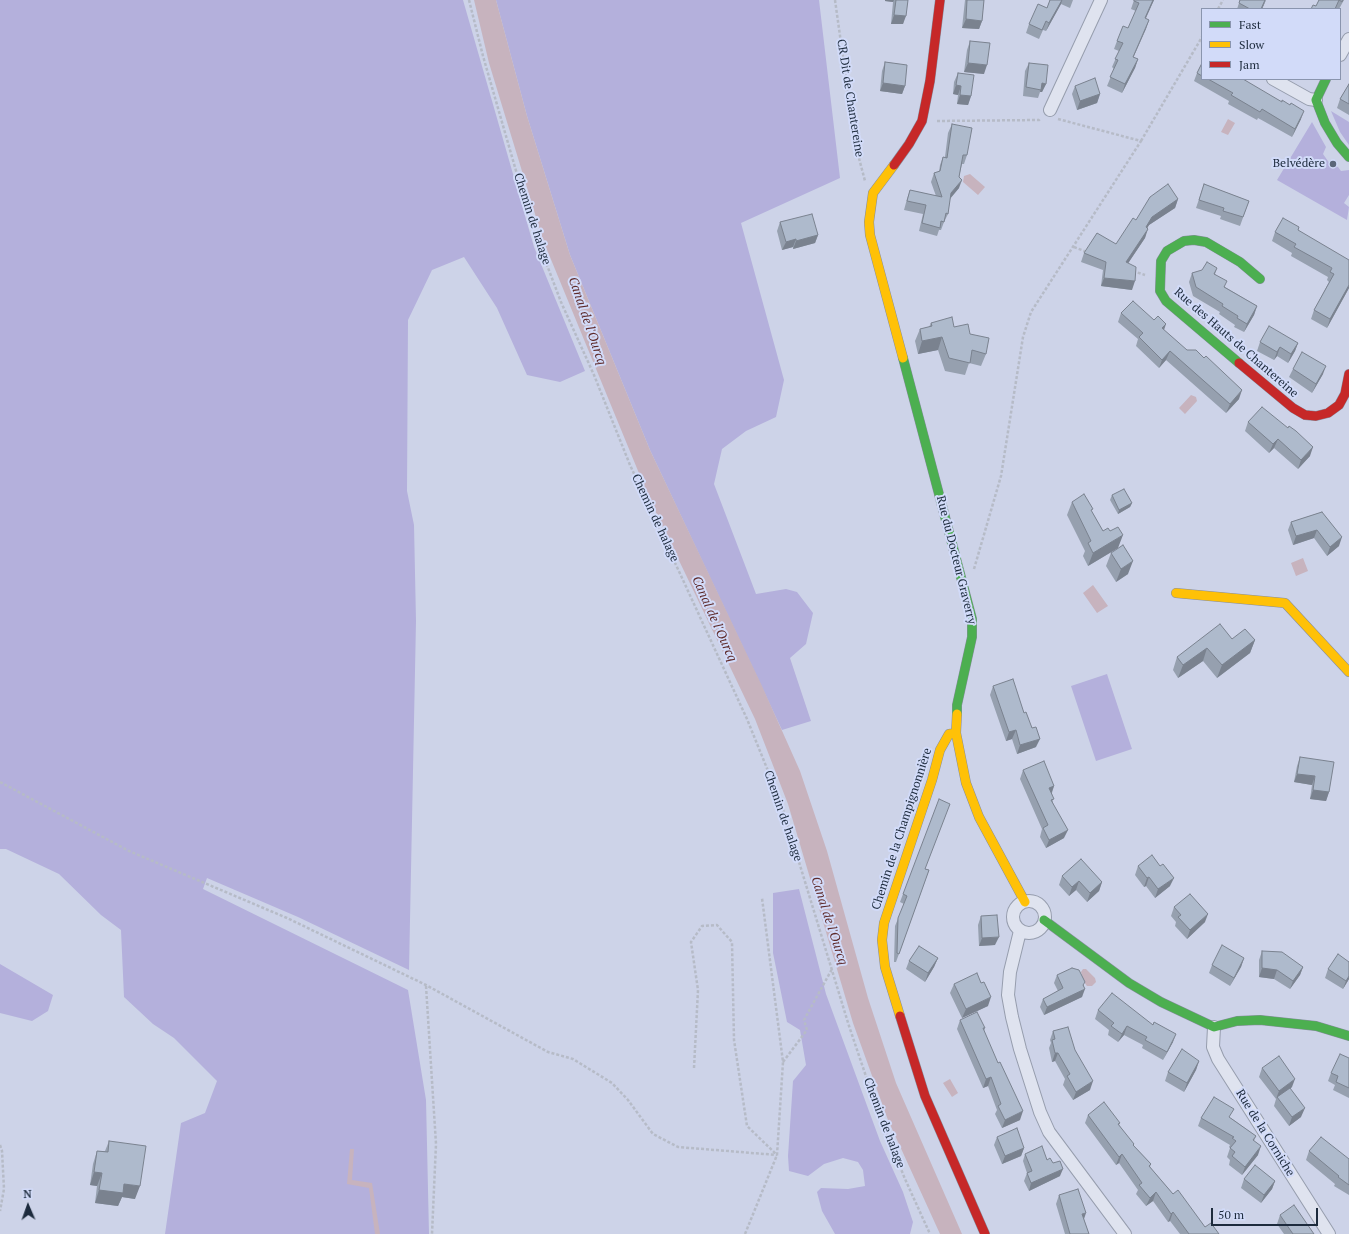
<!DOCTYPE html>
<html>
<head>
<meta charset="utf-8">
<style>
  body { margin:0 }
  #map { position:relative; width:1349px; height:1234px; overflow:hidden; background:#cdd3e8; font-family:"PT Serif",serif }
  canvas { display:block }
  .legend { position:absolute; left:1201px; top:8px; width:140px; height:72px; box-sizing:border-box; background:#d2dbf9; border:1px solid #8a95ae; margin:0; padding:5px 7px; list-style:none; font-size:12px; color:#1d2b3d }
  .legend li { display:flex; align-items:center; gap:8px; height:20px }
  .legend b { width:20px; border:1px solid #8a95ae }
  .north { position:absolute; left:8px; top:1186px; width:40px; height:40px; -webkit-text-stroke:3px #d2dbf9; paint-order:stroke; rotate:358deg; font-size:11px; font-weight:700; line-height:16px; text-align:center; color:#1d2b3d }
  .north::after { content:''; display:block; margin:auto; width:14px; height:18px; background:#1d2b3d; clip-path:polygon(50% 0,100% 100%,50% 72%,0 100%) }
  .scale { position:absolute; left:1211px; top:1208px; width:107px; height:18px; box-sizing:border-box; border:2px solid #1d2b3d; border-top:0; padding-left:5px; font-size:12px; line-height:14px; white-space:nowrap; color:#1d2b3d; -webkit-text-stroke:3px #d2dbf9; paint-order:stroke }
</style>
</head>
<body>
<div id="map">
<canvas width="1349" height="1234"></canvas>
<ul class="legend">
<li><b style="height:5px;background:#4caf50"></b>Fast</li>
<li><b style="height:5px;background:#ffc107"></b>Slow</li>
<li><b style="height:5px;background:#c62828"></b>Jam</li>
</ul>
<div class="north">N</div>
<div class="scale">50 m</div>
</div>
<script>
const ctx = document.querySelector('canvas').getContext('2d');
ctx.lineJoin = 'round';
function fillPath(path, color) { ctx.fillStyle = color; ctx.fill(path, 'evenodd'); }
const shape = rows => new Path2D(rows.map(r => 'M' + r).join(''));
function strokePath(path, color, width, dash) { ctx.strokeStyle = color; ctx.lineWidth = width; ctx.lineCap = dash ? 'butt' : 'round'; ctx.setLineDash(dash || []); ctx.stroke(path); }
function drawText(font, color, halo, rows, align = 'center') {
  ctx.font = font + ' "PT Serif",serif'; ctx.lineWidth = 4; ctx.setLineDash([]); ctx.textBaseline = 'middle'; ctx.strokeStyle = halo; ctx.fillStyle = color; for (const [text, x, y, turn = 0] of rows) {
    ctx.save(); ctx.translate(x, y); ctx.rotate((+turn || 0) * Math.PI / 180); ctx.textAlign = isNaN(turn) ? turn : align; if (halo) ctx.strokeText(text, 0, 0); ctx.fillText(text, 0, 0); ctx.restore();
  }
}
const green = shape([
  [0,0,463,0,534,247,585,371,560,382,527,375,497,308,464,257,432,270,408,320,407,491,414,525,416,621,409,970,298,917,207,878,203,889,408,990,426,1100,429,1234,165,1234,181,1123,205,1113,217,1081,174,1038,153,1024,124,997,121,930,101,915,59,874,6,849,0,849],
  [496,0,819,0,840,178,741,223,784,380,776,417,746,431,722,449,714,484,756,594,786,589,797,592,813,613,806,644,790,658,811,721,782,730,650,450,570,255,527,116],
  [1331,111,1349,122,1349,145,1340,132],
  [1312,122,1326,147,1323,154,1330,164,1338,167,1341,171,1349,170,1349,195,1344,203,1349,207,1347,220,1277,180],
  [1107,674,1132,749,1096,761,1071,686],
  [799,889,826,994,880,1141,903,1192,913,1222,910,1234,835,1234,822,1211,817,1192,821,1188,848,1189,865,1186,863,1170,858,1162,843,1158,824,1164,808,1176,789,1171,788,1156,793,1081,806,1065,800,1030,787,1022,773,953,773,893],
  [0,964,53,995,48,1011,32,1021,0,1013]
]);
const water = shape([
  [474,0,496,0,527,116,570,255,650,450,762,686,800,771,827,851,868,998,896,1083,962,1234,940,1234,888,1120,853,1023,788,804,755,719,650,500,543,240,489,63],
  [1228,119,1235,123,1228,135,1221,132],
  [970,174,985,187,978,195,963,182,964,176],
  [1191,395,1196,397,1197,401,1185,414,1179,408],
  [1303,558,1308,571,1296,576,1291,563],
  [1093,585,1108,606,1097,613,1083,593],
  [1083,969,1086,969,1095,978,1096,982,1092,986,1087,986,1084,982,1081,972],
  [950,1079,958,1093,952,1097,943,1083],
  [350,1149,354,1149,352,1180,372,1183,380,1234,375,1234,369,1188,347,1184]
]);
const path = shape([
  [469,0,483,56,531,223,561,302,594,375,630,465,747,719,781,803,849,1026,877,1109,905,1179,930,1234],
  [835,0,855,143,865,181],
  [1218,9,1223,0],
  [937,121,1039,120,1041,118],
  [1141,141,1202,37],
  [1074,247,1087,252],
  [1133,271,1145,275],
  [974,569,1001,476,1023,337,1031,312,1141,141,1058,119],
  [0,782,129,851,287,918,426,985,548,1052,573,1059,612,1083,628,1100,653,1134,678,1147,777,1155],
  [426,986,436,1144,432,1234],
  [783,1062,807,1030,804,1020,832,969],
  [694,1068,698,990,691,942,702,926,717,925,732,942,734,1040,747,1126,776,1154],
  [0,1145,2,1151,4,1189,0,1211],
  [745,1234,777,1155,783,1062,762,898]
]);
const street = shape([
  [1340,55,1349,39],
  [1273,79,1309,99,1316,100],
  [1050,110,1101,0],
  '1013 917a16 16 0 1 1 32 0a16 16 0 1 1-32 0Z',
  [1020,931,1010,972,1008,995,1012,1017,1020,1049,1040,1112,1049,1132,1125,1234],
  [1214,1027,1213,1047,1218,1059,1329,1234]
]);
const fast = shape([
  [1326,79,1316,100,1325,123,1337,143,1349,157],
  [903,358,972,619,972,637,957,705,957,714],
  [1239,363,1166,301,1160,291,1161,261,1167,251,1184,241,1194,240,1206,242,1240,262,1260,279],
  [1044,920,1129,983,1161,1002,1214,1027,1237,1021,1260,1020,1316,1026,1349,1036]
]);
const slow = shape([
  [894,165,873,193,869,222,870,235,903,358],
  [1176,593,1285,603,1349,672],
  [957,714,956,733,966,783,979,817,1025,902],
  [900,1016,885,967,882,940,884,923,932,780,940,750,949,734,956,733]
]);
const jam = shape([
  [894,165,909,144,922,121,930,81,940,0],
  [1239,363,1293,408,1305,415,1316,416,1328,413,1339,405,1345,394,1349,374],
  [900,1016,925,1096,985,1234]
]);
const wall = shape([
  [885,0,908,0,903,24,891,24,893,2,885,1],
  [965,0,984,0,982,21,979,29,962,28],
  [1050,0,1073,0,1070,8,1061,4,1046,31,1043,30,1039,39,1026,33,1029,24,1047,8],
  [1134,0,1154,0,1145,19,1149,20,1133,57,1138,59,1135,68,1122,93,1107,86,1114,69,1112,67,1119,51,1114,49,1117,41,1128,28,1136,11,1131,9],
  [1266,0,1262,9,1237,9,1239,3],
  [1319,0,1344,0,1339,9,1311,9,1316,6],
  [970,41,984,74,964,72,967,50],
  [885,62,905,86,902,94,880,91,882,71],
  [1029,63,1046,84,1042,92,1040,92,1038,98,1023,96,1025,71],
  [1202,63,1202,79,1243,79,1301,119,1292,137,1258,118,1257,120,1228,104,1229,101,1194,81,1197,73],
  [958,73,971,96,968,105,957,104,958,95,953,94,954,82],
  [1349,84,1349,115,1337,108,1340,99],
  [1075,86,1100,94,1097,103,1077,110,1072,94],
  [952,124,967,155,964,164,962,164,959,177,959,188,950,199,948,214,944,222,941,230,939,230,937,236,919,231,923,214,904,210,907,199,910,190,936,196,931,182,934,173,939,172,940,165,943,157,945,157,948,133],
  [1204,184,1249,201,1240,226,1220,219,1221,216,1196,208],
  [1178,199,1175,208,1149,225,1147,228,1145,238,1128,263,1132,290,1101,286,1103,270,1081,262,1084,253,1116,244,1136,220],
  [780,222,818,235,815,243,793,249,793,247,782,250,777,231],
  [1298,231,1349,288,1327,328,1311,319,1314,310,1329,282,1327,280,1328,277,1291,256,1292,253,1272,241,1275,232],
  [1217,268,1215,274,1225,287,1257,306,1254,315,1244,332,1234,327,1235,325,1219,314,1220,312,1193,296,1189,282,1192,273],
  [1121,313,1164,330,1239,399,1226,413,1166,360,1159,368,1136,346,1138,339,1118,322],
  [931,323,954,327,970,334,986,354,981,366,969,363,965,375,945,371,938,350,918,354,915,341,920,329,929,327],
  [1260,342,1298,343,1295,351,1288,363,1277,356,1274,360,1257,351],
  [1293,369,1323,374,1312,393,1289,377],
  [1248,422,1310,456,1298,469,1274,448,1269,453,1245,431],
  [1112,495,1132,503,1130,507,1118,514,1110,500],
  [1072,502,1092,512,1103,531,1118,548,1088,566,1083,556,1085,551,1067,515],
  [1322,512,1339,546,1327,556,1314,538,1293,545,1288,530,1291,522],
  [1111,553,1128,574,1116,582,1106,566],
  [1232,639,1255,640,1250,653,1217,678,1203,661,1178,678,1173,670,1177,657],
  [993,686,1024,713,1032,728,1036,747,1017,754,1012,739,1006,741,990,695],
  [1300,757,1329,792,1326,801,1310,799,1312,785,1294,782,1297,766],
  [1023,770,1054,786,1052,793,1053,803,1064,838,1046,848,1040,837,1042,829,1020,779],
  [1138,866,1170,886,1155,898,1146,886,1144,887,1135,875],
  [925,869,929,870,896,962,894,962,895,926,904,904,900,902,903,894],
  [1062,876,1102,882,1099,891,1087,902,1076,890,1069,896,1059,885],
  [1174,907,1205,922,1187,939,1175,926,1176,922,1171,916],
  [981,916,995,945,979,946,978,925],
  [1262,951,1303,967,1300,975,1290,989,1274,979,1259,977,1259,960],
  [938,958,934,967,925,982,906,969,909,961],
  [1244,958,1241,967,1230,986,1209,973,1212,965],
  [1328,969,1349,979,1343,989,1325,978],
  [1057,975,1084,985,1082,997,1044,1015,1040,1007,1043,999,1058,991,1054,983],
  [954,984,988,1006,962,1018,950,993],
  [1098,1010,1173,1042,1163,1060,1142,1048,1143,1045,1124,1035,1118,1042,1108,1035,1109,1030,1095,1019],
  [960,1020,985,1028,984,1031,1020,1120,1002,1128,995,1114,997,1110,988,1086,983,1088,957,1029],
  [1053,1031,1075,1050,1090,1090,1073,1100,1063,1085,1065,1079,1055,1061,1052,1062,1049,1048,1051,1043,1050,1040],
  [1349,1058,1349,1098,1333,1090,1335,1085,1328,1081,1331,1073],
  [1199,1061,1196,1070,1184,1092,1165,1081,1168,1072],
  [1262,1068,1292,1087,1290,1089,1301,1117,1289,1126,1274,1106,1276,1099,1259,1077],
  [1088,1115,1120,1123,1119,1125,1134,1146,1151,1164,1150,1167,1173,1194,1205,1227,1219,1234,1180,1234,1170,1221,1168,1222,1153,1201,1146,1206,1136,1194,1138,1190,1119,1163,1116,1165,1085,1123],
  [1201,1118,1231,1118,1256,1136,1254,1141,1258,1155,1242,1175,1229,1165,1230,1160,1227,1157,1230,1148,1229,1147,1230,1145,1198,1126],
  [997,1137,1024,1148,1021,1156,1002,1164,994,1145],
  [109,1141,135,1199,122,1197,118,1206,95,1203,97,1186,90,1185,93,1164,97,1151,105,1151],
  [1309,1151,1349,1159,1349,1195,1334,1186,1335,1184,1306,1160],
  [1025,1154,1047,1160,1060,1176,1029,1191,1024,1181,1027,1173,1023,1161],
  [1244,1179,1275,1181,1272,1189,1261,1203,1241,1188],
  [1059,1195,1084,1219,1089,1234,1065,1234,1056,1204],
  [1280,1215,1314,1234,1284,1234,1277,1224]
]);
const shadedWall = shape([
  [885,0,894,0,893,2,885,1],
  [1062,0,1061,4,1046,31,1049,23],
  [1153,0,1154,0,1142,27,1145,18],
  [1266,0,1262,9,1261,9],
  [894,15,906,16,903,24,891,24],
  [966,19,982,21,979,29,962,28],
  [1149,20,1146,29,1130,65,1133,57],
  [1138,59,1135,68,1122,93,1125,84],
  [968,63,987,65,984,74,964,72],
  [883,83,905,86,902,94,880,91],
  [1042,83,1046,84,1042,92,1040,92],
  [956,85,961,86,958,95,953,94],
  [1100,94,1097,103,1077,110,1080,101],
  [960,95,971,96,968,105,957,104],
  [1304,111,1301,119,1292,137,1295,129],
  [962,180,959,188,948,201,951,193],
  [1178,199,1175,208,1149,225,1143,236,1146,227,1152,217],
  [1148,229,1145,238,1123,271,1126,262],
  [818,235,815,243,793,249,796,241],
  [796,239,793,247,782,250,786,242],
  [1104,278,1135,281,1132,290,1101,286],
  [1349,285,1349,288,1327,328,1330,319],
  [1257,306,1254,315,1244,332,1247,324],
  [1166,324,1163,333,1162,328],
  [942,337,938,350,918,354,922,341],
  [1298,343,1295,351,1288,363,1291,354],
  [1280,347,1277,356,1274,360,1277,352],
  [1170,351,1166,360,1159,368,1162,360],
  [1326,366,1323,374,1312,393,1316,384],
  [1242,390,1239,399,1226,413,1230,404],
  [1278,439,1274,448,1269,453,1273,444],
  [1313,447,1310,456,1298,469,1301,460],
  [1132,503,1130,507,1118,514,1119,510],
  [1317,530,1314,538,1293,545,1296,536],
  [1123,535,1118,548,1088,566,1093,553],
  [1342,537,1339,546,1327,556,1330,547],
  [1133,561,1128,574,1116,582,1121,569],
  [1255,640,1250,653,1217,678,1222,665],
  [1207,648,1203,661,1178,678,1183,665],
  [1016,730,1012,739,1006,741,1009,732],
  [1040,739,1036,747,1017,754,1020,745],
  [1297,774,1315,776,1312,785,1294,782],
  [1054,786,1051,794,1049,788],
  [1313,790,1329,792,1326,801,1310,799],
  [1068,830,1064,838,1046,848,1049,840],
  [1149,877,1146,886,1144,887,1147,878],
  [1174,878,1170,886,1155,898,1158,889],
  [1079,881,1076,890,1069,896,1072,887],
  [1102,882,1099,891,1087,902,1090,893],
  [1208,914,1205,922,1187,939,1190,930],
  [999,937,995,945,979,946,982,938],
  [938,958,934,967,925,982,928,973],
  [1244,958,1241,967,1230,986],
  [1303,967,1300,975,1290,989,1293,981],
  [1262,968,1277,970,1274,979,1259,977],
  [1349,976,1349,979,1343,989,1346,981],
  [1085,989,1082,997,1044,1015,1047,1007],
  [991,997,988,1006,962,1018,966,1009],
  [1127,1026,1124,1035,1118,1042,1122,1034],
  [1176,1034,1173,1042,1163,1060],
  [1055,1053,1058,1053,1055,1061,1052,1062],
  [1199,1061,1196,1070,1184,1092,1187,1083],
  [991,1077,988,1086,983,1088,986,1079],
  [1295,1079,1292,1087,1277,1098,1277,1097,1276,1099,1279,1091],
  [1093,1081,1090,1090,1073,1100,1076,1092],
  [1305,1108,1301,1117,1289,1126,1292,1117],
  [1023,1111,1020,1120,1002,1128,1005,1120],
  [1261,1146,1258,1155,1242,1175,1245,1167],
  [1024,1148,1021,1156,1002,1164,1005,1156],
  [1122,1154,1119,1163,1116,1165,1119,1157],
  [1063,1169,1060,1176,1029,1191,1031,1183],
  [94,1172,102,1173,97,1186,90,1185],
  [1275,1181,1272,1189,1261,1203,1264,1195],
  [124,1184,140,1186,135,1199,122,1197,118,1206,95,1203,99,1190],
  [1156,1192,1153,1201,1146,1206,1150,1198],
  [1173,1212,1170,1221,1168,1222,1171,1214],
  [1086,1213,1083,1222,1082,1214]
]);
const building = shape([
  [896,0,908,0,906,16,894,15,896,0],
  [967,0,984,0,982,21,966,19,967,0],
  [1050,0,1062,0,1049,23,1046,21,1042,30,1029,24,1038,4,1047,8,1050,0],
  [1134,0,1153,0,1145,18,1149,20,1133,57,1138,59,1125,84,1110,77,1118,60,1115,59,1123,43,1117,41,1123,26,1128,28,1139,3,1134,1,1134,0],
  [1240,0,1265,0,1261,9,1250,9,1239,3,1240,0],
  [1319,0,1343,0,1342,2,1339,0,1335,9,1311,9,1313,5,1316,6,1319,0],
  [970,41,990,43,987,65,968,63,970,41],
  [885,62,907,65,905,86,883,83,885,62],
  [1029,63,1048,65,1046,84,1042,83,1041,90,1026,87,1029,63],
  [1202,63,1202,76,1197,73,1202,63],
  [958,73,974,75,971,96,960,95,961,86,956,85,958,73],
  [1095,78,1100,94,1080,101,1075,86,1095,78],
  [1208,79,1243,79,1282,102,1282,100,1290,105,1291,103,1304,111,1295,129,1262,109,1260,112,1231,95,1233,93,1208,79],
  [1349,84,1349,104,1340,99,1349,84],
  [952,124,972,128,967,155,963,155,959,177,962,180,951,193,948,214,946,213,944,222,941,221,940,228,922,223,926,205,907,201,910,190,942,197,934,173,940,171,943,157,947,158,952,124],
  [1168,184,1178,199,1152,217,1146,227,1148,229,1126,262,1136,267,1135,281,1104,278,1106,262,1084,253,1097,233,1116,244,1133,218,1136,220,1150,197,1168,184],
  [1204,184,1249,201,1243,217,1223,211,1224,208,1199,200,1204,184],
  [812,214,818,235,796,241,796,239,786,242,780,222,812,214],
  [1283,218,1299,227,1298,230,1349,260,1349,285,1330,319,1314,310,1334,274,1330,272,1332,268,1294,247,1296,244,1275,232,1283,218],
  [1207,262,1217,268,1214,274,1227,281,1224,287,1257,306,1247,324,1237,318,1238,316,1222,306,1223,304,1196,287,1192,273,1202,270,1207,262],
  [1133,301,1154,320,1158,316,1166,324,1162,328,1187,350,1196,350,1204,358,1206,356,1242,390,1230,404,1170,351,1162,360,1139,337,1143,333,1121,313,1133,301],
  [952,317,954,327,968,324,970,334,989,338,986,354,972,350,970,363,949,358,942,337,922,341,920,329,932,326,931,323,952,317],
  [1269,326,1298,343,1291,354,1280,347,1277,352,1260,342,1269,326],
  [1302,352,1326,366,1316,384,1293,369,1302,352],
  [1262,407,1288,428,1289,426,1296,431,1313,447,1301,460,1278,439,1273,444,1248,422,1262,407],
  [1124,489,1132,503,1119,510,1112,495,1124,489],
  [1084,494,1093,509,1091,510,1103,531,1108,528,1110,531,1118,527,1123,535,1093,553,1088,543,1091,541,1072,502,1084,494],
  [1322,512,1342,537,1330,547,1317,530,1296,536,1291,522,1322,512],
  [1123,545,1133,561,1121,569,1111,553,1123,545],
  [1220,624,1232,639,1245,629,1255,640,1222,665,1207,648,1183,665,1177,657,1220,624],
  [1013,679,1024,713,1026,712,1032,728,1036,727,1040,739,1020,745,1016,730,1009,732,993,686,1013,679],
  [1300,757,1334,762,1329,792,1313,790,1315,776,1297,774,1300,757],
  [1044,761,1054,786,1049,788,1054,799,1051,800,1068,830,1049,840,1043,828,1048,825,1023,770,1044,761],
  [939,799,950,804,925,869,929,870,899,954,897,953,898,918,907,896,903,894,939,799],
  [1152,855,1160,866,1163,864,1174,878,1158,889,1149,877,1147,878,1138,866,1152,855],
  [1081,859,1102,882,1090,893,1079,881,1072,887,1062,876,1081,859],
  [1190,894,1208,914,1190,930,1178,917,1181,915,1174,907,1190,894],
  [997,915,999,937,982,938,981,916,997,915],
  [1222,945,1244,958,1234,978,1212,965,1222,945],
  [919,946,938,958,928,973,909,961,919,946],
  [1262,951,1282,952,1303,967,1293,981,1277,970,1262,968,1262,951],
  [1338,954,1349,962,1349,976,1346,981,1328,969,1338,954],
  [1072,968,1079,970,1085,982,1083,985,1085,989,1047,1007,1043,999,1063,988,1057,975,1072,968],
  [977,973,981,983,984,982,991,997,966,1009,954,984,977,973],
  [1112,993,1153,1025,1154,1022,1176,1034,1167,1052,1145,1040,1147,1037,1127,1026,1122,1034,1111,1026,1114,1023,1098,1010,1112,993],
  [977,1012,985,1028,983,1028,998,1063,1000,1062,1023,1111,1005,1120,998,1106,1001,1104,991,1077,986,1079,960,1020,977,1012],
  [1068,1027,1075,1050,1093,1081,1076,1092,1067,1076,1070,1074,1058,1053,1055,1053,1052,1040,1055,1039,1053,1031,1068,1027],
  [1182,1049,1199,1061,1187,1083,1168,1072,1182,1049],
  [1340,1054,1349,1058,1349,1088,1336,1082,1338,1076,1331,1073,1340,1054],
  [1279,1056,1295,1079,1279,1091,1262,1068,1279,1056],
  [1290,1088,1305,1108,1292,1117,1277,1097,1290,1088],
  [1214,1097,1234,1109,1229,1117,1256,1136,1253,1140,1261,1146,1245,1167,1232,1156,1235,1152,1230,1148,1236,1141,1232,1138,1234,1137,1201,1118,1214,1097],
  [1104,1102,1120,1123,1118,1124,1134,1144,1133,1145,1151,1164,1149,1166,1173,1194,1178,1190,1205,1227,1211,1223,1219,1234,1189,1234,1173,1212,1171,1214,1156,1192,1150,1198,1139,1185,1142,1183,1122,1154,1119,1157,1088,1115,1104,1102],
  [1017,1128,1024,1148,1005,1156,997,1137,1017,1128],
  [1321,1137,1349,1159,1349,1185,1338,1177,1339,1176,1309,1151,1321,1137],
  [109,1141,146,1146,140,1186,124,1184,123,1193,99,1190,102,1173,94,1172,97,1151,108,1152,109,1141],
  [1042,1146,1047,1160,1050,1158,1053,1163,1060,1161,1063,1169,1031,1183,1027,1173,1032,1171,1025,1154,1042,1146],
  [1255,1165,1275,1181,1264,1195,1244,1179,1255,1165],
  [1078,1189,1086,1213,1082,1214,1089,1234,1070,1234,1059,1195,1078,1189],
  [1294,1205,1314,1234,1293,1234,1280,1215,1294,1205]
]);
const markers = [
  [1333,164,4,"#5b6679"]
];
const streetNames = [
  ["CR Dit de Chantereine",850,98,81],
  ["Chemin de halage",532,219,72],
  ["Rue des Hauts de Chantereine",1236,343,41],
  ["Chemin de halage",655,518,65],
  ["Rue du Docteur Graverry",956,560,76],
  ["Chemin de halage",783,816,71],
  ["Chemin de la Champignonnière",902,829,-72],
  ["Chemin de halage",884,1123,69],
  ["Rue de la Corniche",1265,1133,58]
];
const poiNames = [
  ["Belvédère",1325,164]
];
const waterNames = [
  ["Canal de l'Ourcq",587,321,71],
  ["Canal de l'Ourcq",714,619,66],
  ["Canal de l'Ourcq",829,921,72]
];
fillPath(green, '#b4b0dc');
fillPath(water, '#c7b3be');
strokePath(street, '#969dad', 14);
strokePath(fast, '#868d9d', 10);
strokePath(slow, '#868d9d', 10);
strokePath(jam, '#868d9d', 10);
strokePath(path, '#b6bbc7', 2.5, [3, 2]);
strokePath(street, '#dfe3ef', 12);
strokePath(fast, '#4caf50', 9);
strokePath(slow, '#ffc107', 9);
strokePath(jam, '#c62828', 9);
fillPath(wall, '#96a0af');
fillPath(shadedWall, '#7a828f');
fillPath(building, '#aebacc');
strokePath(building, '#7a828f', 1);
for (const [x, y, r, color] of markers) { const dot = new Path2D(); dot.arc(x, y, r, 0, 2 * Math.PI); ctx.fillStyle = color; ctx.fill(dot); strokePath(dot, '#d2dbf9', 1.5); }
drawText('12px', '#1d2b3d', '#d2dbf9', streetNames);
drawText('12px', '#1d2b3d', '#d2dbf9', poiNames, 'right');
drawText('italic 13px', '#5e2a2a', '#d2dbf9', waterNames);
</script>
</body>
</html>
